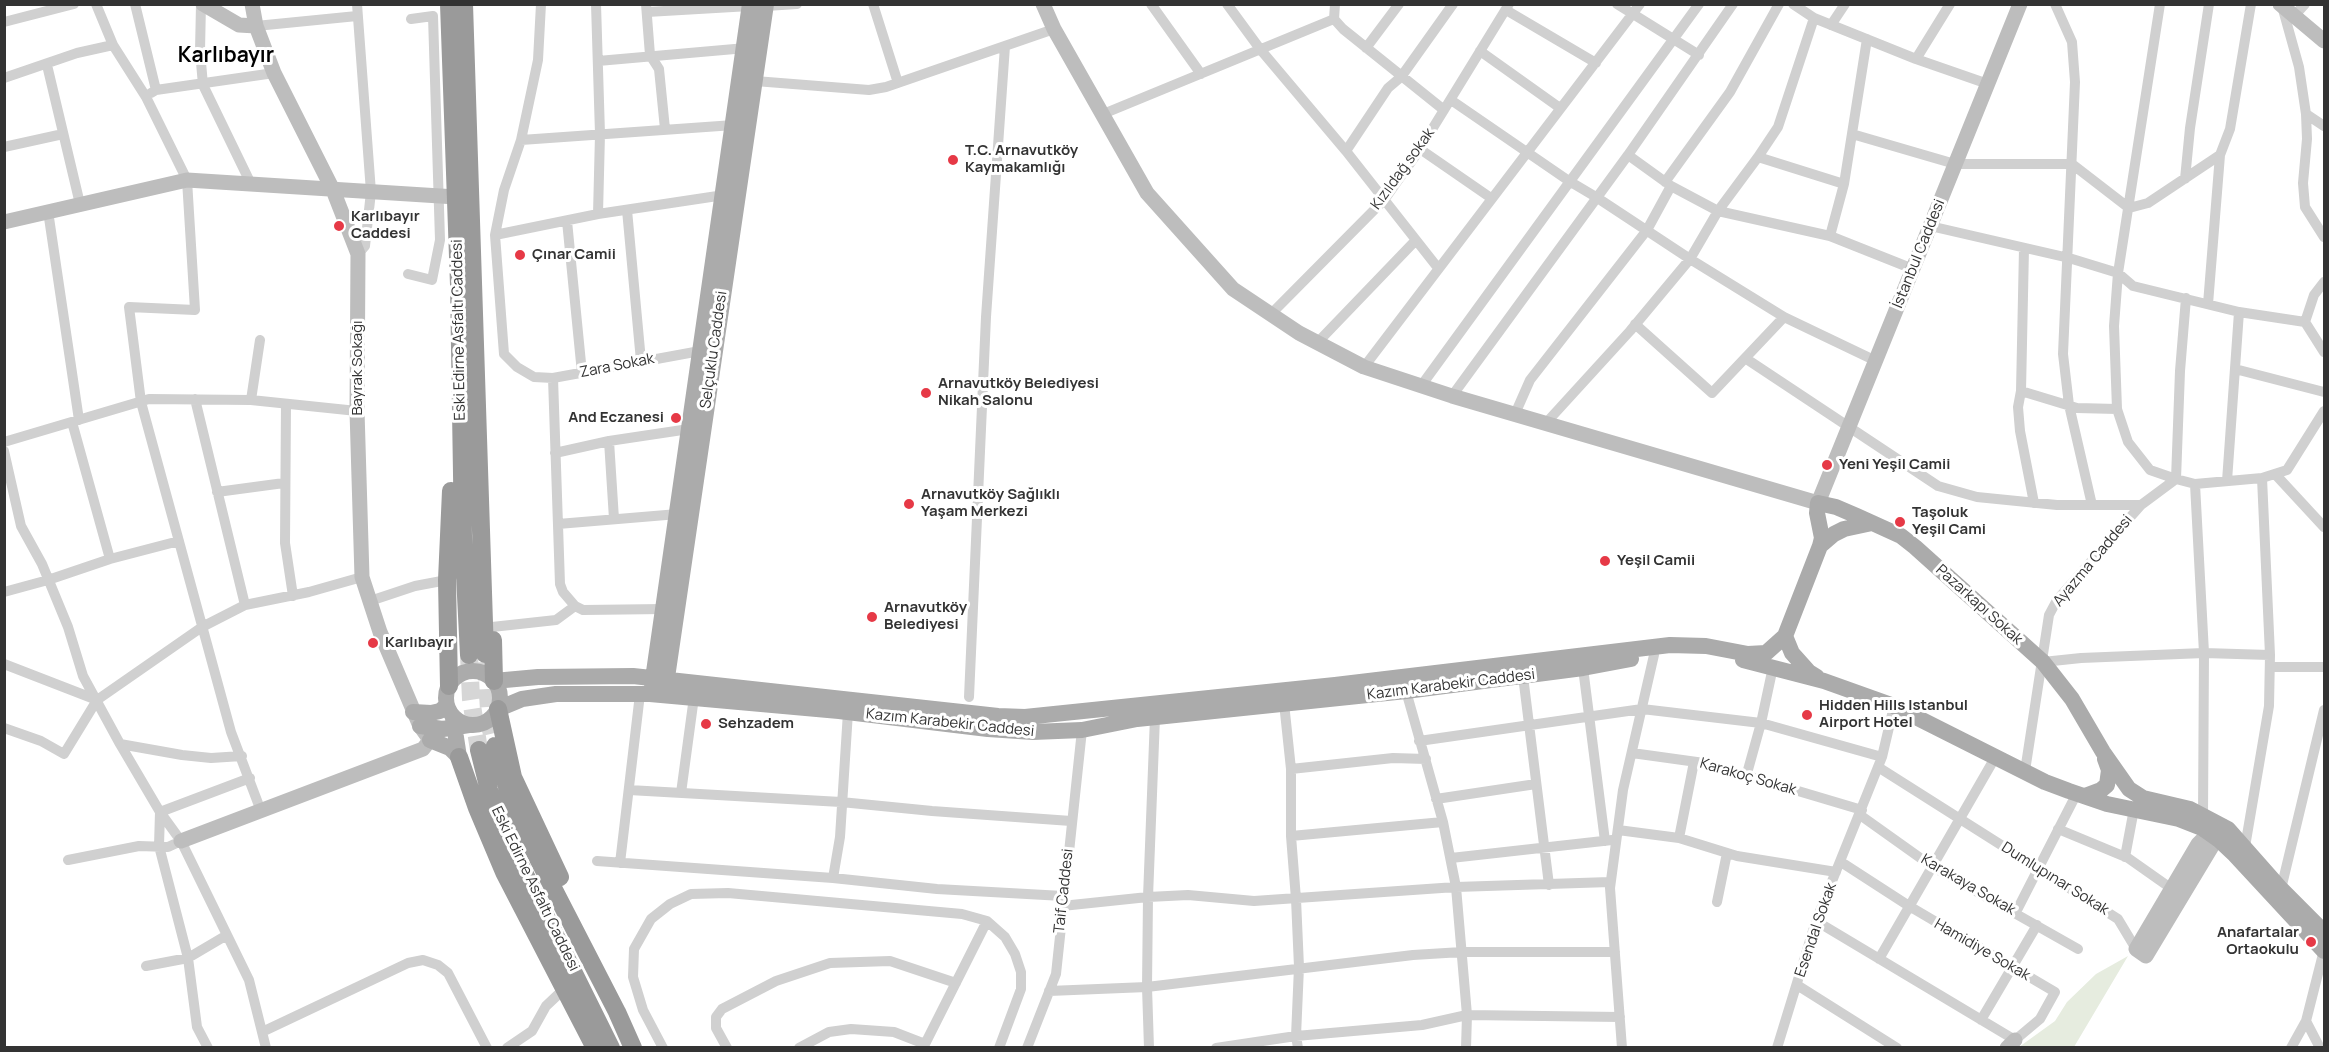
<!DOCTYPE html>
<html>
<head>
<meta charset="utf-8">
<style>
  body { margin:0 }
  #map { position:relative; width:2329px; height:1052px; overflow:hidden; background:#fff; font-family:Manrope,sans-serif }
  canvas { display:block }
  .frame { position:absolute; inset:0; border:6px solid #333; pointer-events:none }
</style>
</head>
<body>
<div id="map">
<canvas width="2329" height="1052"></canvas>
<div class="frame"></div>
</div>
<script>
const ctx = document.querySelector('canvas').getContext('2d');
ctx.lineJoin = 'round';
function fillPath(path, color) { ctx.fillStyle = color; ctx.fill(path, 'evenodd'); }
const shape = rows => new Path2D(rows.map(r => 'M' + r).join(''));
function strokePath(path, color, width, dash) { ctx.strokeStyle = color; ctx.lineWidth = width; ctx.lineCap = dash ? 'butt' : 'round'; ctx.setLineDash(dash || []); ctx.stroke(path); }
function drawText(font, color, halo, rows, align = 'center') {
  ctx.font = font + ' Manrope,sans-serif'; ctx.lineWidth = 6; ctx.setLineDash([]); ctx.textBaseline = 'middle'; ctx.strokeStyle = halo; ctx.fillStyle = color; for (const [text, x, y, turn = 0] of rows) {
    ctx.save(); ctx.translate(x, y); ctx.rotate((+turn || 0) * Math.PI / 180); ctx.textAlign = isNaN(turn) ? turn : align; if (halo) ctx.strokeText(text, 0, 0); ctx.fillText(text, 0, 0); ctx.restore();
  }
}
const green = shape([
  [2128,956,2074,1047,2019,1047,2055,1021,2067,1002,2096,974]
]);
const highwayTunnel = shape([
  [469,655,471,699,479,750],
  [486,662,490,726,495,746]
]);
const street = shape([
  [96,4,113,45,146,97,187,180,195,310,129,307,141,402,231,732,261,811],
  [135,4,156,90,151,93],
  [201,4,200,51,203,85,251,184],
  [357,4,371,192,365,246,358,254],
  [541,4,538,60,521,140,504,190,495,235,504,354,517,367,534,377,553,378,700,351],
  [596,4,600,134,598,214],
  [646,4,650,55,659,69,665,129],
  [873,4,898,83],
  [1151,4,1201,74],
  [1227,4,1260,49,1346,151],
  [1335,4,1334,19,1343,29,1444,110],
  [1617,4,1699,55],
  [1793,4,1814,18,1916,59,1988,84],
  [2055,4,2072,42,2075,82,2063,354,2069,405,2092,505],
  [2160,4,2118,273,2114,326,2117,409,2128,442,2150,470,2176,479,2195,484,2262,478,2287,470,2324,411],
  [766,6,797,4],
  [2282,6,2299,67,2306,114,2307,139,2303,183,2305,207,2324,237],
  [1506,10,1596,63],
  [647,12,750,6],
  [2294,16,2305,4],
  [4,22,74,4],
  [1831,25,1845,4],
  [256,26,357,16],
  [1366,48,1399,4],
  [1480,51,1560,108],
  [1916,59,1950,4],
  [598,61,746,48],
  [47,65,80,204],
  [4,78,77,53,113,45],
  [755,81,869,90,886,87,1054,29],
  [156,90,274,73],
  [1451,100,1569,181,1596,197,1690,259,1784,317,1876,361],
  [1103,114,1334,19],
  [2306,114,2324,126],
  [1852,134,1955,164,2072,164,2129,208,2148,203,2220,155],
  [521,140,734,125],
  [4,147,63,134],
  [1420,149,1491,198],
  [1628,155,1671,186,1718,211,1830,236,1913,269],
  [1758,157,1844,184],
  [2185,179,2190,128,2209,4],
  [1665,182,1730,92,1779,4],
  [627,210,641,361],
  [48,211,79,420],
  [567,221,582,373],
  [1930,226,2069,258,2118,273,2133,286,2239,312,2305,322],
  [495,235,598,214,724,195],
  [1830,236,1844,184,1867,39],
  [2024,248,2021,391,2018,407,2020,431,2034,503],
  [1438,268,1346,151,1388,88,1401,77,1453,4],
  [408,274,432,280,440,240,433,16,411,19],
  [2324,282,2314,295,2305,322,2324,352],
  [2208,304,2220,155,2230,129,2251,4],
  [1271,314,1384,200,1420,149,1509,4],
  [1635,324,1712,393,1784,317],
  [1317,343,1416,240],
  [1745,358,1938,486,1977,497,2057,505,2141,505],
  [1364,367,1640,4],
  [2235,369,2324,392],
  [553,378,560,584,563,592,575,606,583,610,664,609],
  [1421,386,1699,4],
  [2021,391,2077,408,2117,409],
  [1452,396,1628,155,1733,4],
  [195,399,245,605],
  [251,400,260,340],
  [286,404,285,543,293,596],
  [1515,414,1530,380,1647,230,1671,186],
  [72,422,110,559],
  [1546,423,1630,331,1690,259,1718,211,1758,157,1778,127,1814,18],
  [609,441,614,519],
  [4,442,149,399,251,400,357,411],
  [4,451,21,526,42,564,68,627,83,676,120,744,160,812,181,841,249,980,266,1048],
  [555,453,609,441,689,429],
  [2275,474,2324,527],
  [2227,481,2239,312],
  [2195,484,2204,653,2203,815],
  [217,492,284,483],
  [558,524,678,514],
  [4,592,48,580,110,559,179,541],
  [370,601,415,586,447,580],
  [492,627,556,620,575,606],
  [2043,662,2081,658,2204,653,2270,655],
  [4,664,97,700],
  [2270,667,2324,667],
  [1583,668,1605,841],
  [1523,676,1549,885],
  [1406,691,1443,822,1456,887,1467,1015,1466,1048],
  [969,697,986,317,1005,46],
  [1284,703,1291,769,1291,836,1296,899,1299,967,1296,1036,1298,1048],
  [4,728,41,741,64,754,97,700,202,627,245,605,309,592,362,577],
  [1419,741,1642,709,1761,723,1882,757],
  [120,744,182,755,211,758,242,756],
  [1632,753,1704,763,1862,810],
  [1878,767,2118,919,2136,949],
  [1291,769,1393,758,1426,759],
  [2025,771,2049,615,2057,600,2141,505,2176,479,2180,371,2186,298],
  [1746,777,1761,723,1773,667],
  [629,790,841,802,932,811,1071,821],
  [681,793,694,697],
  [1436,799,1536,784],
  [1860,815,1933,867,2078,949],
  [2058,829,2128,858,2172,889],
  [1618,830,1679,838,1737,856,1836,872],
  [1291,836,1443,822],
  [1679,838,1694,762],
  [2245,847,2269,706,2270,655,2262,478],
  [2125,857,2134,809],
  [1451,858,1612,840],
  [68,860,139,846,168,847,181,841],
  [597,861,833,878,937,889,1063,896],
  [620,863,640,694],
  [833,878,840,837,848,712],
  [2281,889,2324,710],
  [1717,902,1727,853],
  [1062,906,1148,897,1188,895,1254,901,1456,887,1610,882],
  [2016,912,2077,793],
  [1816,921,2015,1040,2040,1019,2055,992,1909,906,1841,862],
  [1879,959,1996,756],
  [146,966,188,958,227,935],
  [1797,985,1897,1048],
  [1049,991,1147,987,1413,955,1462,952,1615,952],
  [1981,1020,2037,925],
  [2306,1021,2320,1048],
  [262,1032,408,963,423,960,438,965,448,973,487,1048],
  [208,1048,197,1027,188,958,159,846,160,812,250,778],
  [507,1048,532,1031,546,1006,564,989],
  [663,1048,643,1010,633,977,634,949,651,919,670,904,691,894,728,893,962,914,987,921,1005,937,1015,954,1021,972,1021,989,999,1048],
  [727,1048,716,1028,716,1017,722,1009,776,981,830,963,890,961,956,983],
  [799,1048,829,1032,851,1029,894,1032,925,1044],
  [923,1048,987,921],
  [1027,1048,1056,974,1082,730],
  [1149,1048,1147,987,1148,897,1155,717],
  [1216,1048,1296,1036,1422,1025,1467,1015,1620,1017],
  [1622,1048,1610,888,1623,790,1654,655],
  [1777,1048,1816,921,1882,757,1894,706],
  [2291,1048,2306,1021,2324,950]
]);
const secondary = shape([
  [203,4,239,25,256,26],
  [1043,4,1054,29,1147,193,1233,289,1299,333,1364,367,1452,396,1818,503,2020,4],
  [2280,4,2324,41],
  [4,222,187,180,456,197],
  [2224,827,2217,838,2146,956,2136,949,2198,844,2209,833,2224,827],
  [181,841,423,749,430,740,420,726,380,632,362,577,357,411,358,254,333,190,274,73,256,26,252,4],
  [2007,1048,2015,1040]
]);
const primary = shape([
  [1820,546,1834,534,1844,529,1872,523],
  [1785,636,1792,653,1809,672,1817,677],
  [1743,660,1824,681,1894,706,2045,782,2069,791,2107,804,2179,819,2202,828,2219,840,2235,855,2324,951],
  '446 698a27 27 0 1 1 54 0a27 27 0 1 1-54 0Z',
  [494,681,538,677,633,676,998,716,1025,717,1335,685,1670,645,1706,646,1748,654,1766,653,1785,636,1820,546,1822,538,1817,513,1818,503,1836,507,1857,516,1901,536,1915,547,2043,662,2072,699,2103,752,2129,789,2143,798,2190,809,2228,829,2281,889,2324,932],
  [652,686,750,4],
  [665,691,766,4],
  [498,709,522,699,556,694,650,694,839,711,988,729,1033,732,1082,730,1137,719,1406,691,1583,668,1631,659],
  [413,712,431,713,440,711,447,705],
  [453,718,459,757],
  [420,726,443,729,469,725],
  [430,740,450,748,459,757],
  [2085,796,2101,790,2107,785,2109,770,2105,759]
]);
const highway = shape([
  [449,4,459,285,463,536,469,655],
  [464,4,485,654],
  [493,640,494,681],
  [449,686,447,580,451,491],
  [498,709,513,777,560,877],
  [495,746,515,814,617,1012,633,1048],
  [479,750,489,790,506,836,611,1048],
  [459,757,477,808,504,872,595,1048]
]);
const markers = [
  [953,160,6,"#e63946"],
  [339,226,6,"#e63946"],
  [520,255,6,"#e63946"],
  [926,393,6,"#e63946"],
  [676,418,6,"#e63946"],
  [1827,465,6,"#e63946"],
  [909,504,6,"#e63946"],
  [1900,522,6,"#e63946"],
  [1605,561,6,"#e63946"],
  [872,617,6,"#e63946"],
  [373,643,6,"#e63946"],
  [1807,715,6,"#e63946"],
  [706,724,6,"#e63946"],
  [2311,942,6,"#e63946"]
];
const poiNames = [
  ["T.C. Arnavutköy",965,151],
  ["Kaymakamlığı",965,168],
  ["Karlıbayır",351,217],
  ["Caddesi",351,234],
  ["Çınar Camii",532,255],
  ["Arnavutköy Belediyesi",938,384],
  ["Nikah Salonu",938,401],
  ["And Eczanesi",664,418,"right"],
  ["Yeni Yeşil Camii",1839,465],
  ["Arnavutköy Sağlıklı",921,495],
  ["Yaşam Merkezi",921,512],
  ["Taşoluk",1912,513],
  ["Yeşil Cami",1912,530],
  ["Yeşil Camii",1617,561],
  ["Arnavutköy",884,608],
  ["Belediyesi",884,625],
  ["Karlıbayır",385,643],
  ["Hidden Hills Istanbul",1819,706],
  ["Airport Hotel",1819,723],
  ["Sehzadem",718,724],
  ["Anafartalar",2299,933,"right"],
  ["Ortaokulu",2299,950,"right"]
];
const streetNames = [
  ["Kızıldağ sokak",1403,169,-54],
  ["İstanbul Caddesi",1919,254,-68],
  ["Eski Edirne Asfaltı Caddesi",459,330,-91],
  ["Selçuklu Caddesi",714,350,-82],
  ["Zara Sokak",617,366,-11],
  ["Bayrak Sokağı",358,368,-90],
  ["Ayazma Caddesi",2093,561,-50],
  ["Pazarkapı Sokak",1979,605,42],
  ["Kazım Karabekir Caddesi",1451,685,-7],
  ["Kazım Karabekir Caddesi",950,723,6],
  ["Karakoç Sokak",1748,777,16],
  ["Dumlupınar Sokak",2055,879,32],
  ["Karakaya Sokak",1968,885,30],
  ["Eski Edirne Asfaltı Caddesi",535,889,64],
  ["Taif Caddesi",1064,891,-84],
  ["Esendal Sokak",1816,930,-71],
  ["Hamidiye Sokak",1982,950,30]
];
const districtNames = [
  ["Karlıbayır",226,56]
];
fillPath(green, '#e6ecdf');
strokePath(highwayTunnel, '#d6d6d6', 18, [18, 9]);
strokePath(street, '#d0d0d0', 10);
strokePath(secondary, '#bdbdbd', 15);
strokePath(primary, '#ababab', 16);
strokePath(highway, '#9a9a9a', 18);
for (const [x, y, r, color] of markers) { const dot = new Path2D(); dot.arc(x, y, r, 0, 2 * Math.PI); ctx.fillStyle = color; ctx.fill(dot); strokePath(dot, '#fff', 2); }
drawText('bold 15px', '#333', '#fff', poiNames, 'left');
drawText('15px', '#333', '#fff', streetNames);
drawText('bold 21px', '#000', '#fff', districtNames);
</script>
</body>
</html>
